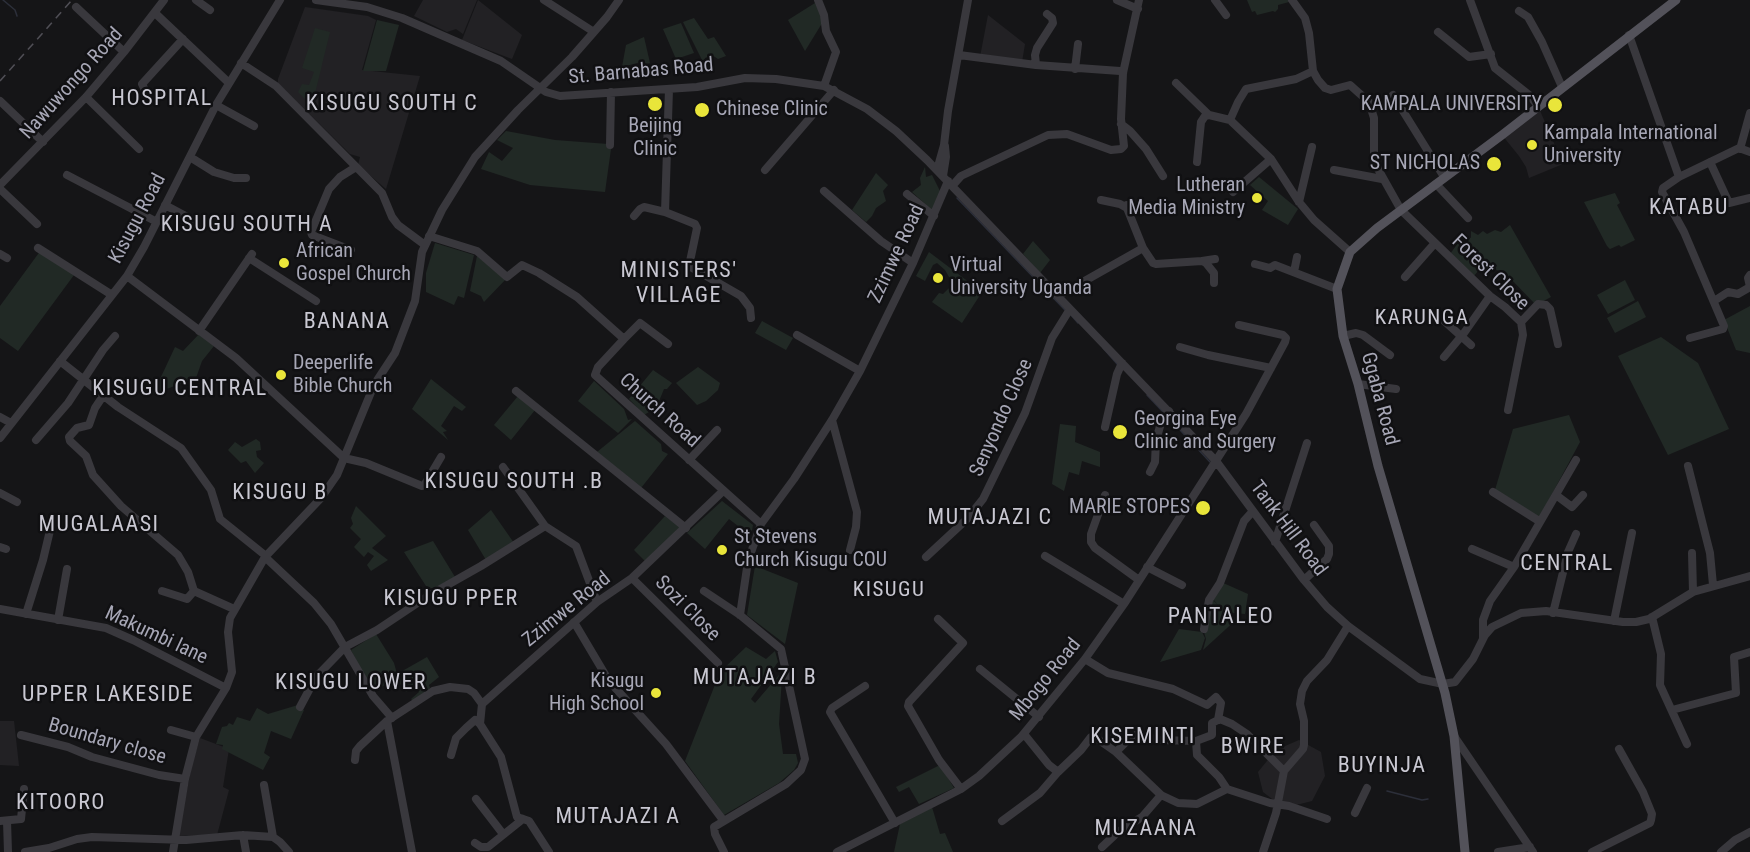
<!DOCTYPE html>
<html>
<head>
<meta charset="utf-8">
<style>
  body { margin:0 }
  canvas { display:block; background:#151517 }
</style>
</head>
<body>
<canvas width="1750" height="852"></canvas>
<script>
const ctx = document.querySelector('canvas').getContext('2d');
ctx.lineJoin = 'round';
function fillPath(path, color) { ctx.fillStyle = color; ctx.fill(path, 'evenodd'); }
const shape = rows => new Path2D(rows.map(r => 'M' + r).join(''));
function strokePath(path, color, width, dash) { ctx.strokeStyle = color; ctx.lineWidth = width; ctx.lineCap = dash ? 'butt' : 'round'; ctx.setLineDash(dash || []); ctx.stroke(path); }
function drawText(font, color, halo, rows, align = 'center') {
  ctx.font = font + ' "Roboto Condensed",sans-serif'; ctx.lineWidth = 5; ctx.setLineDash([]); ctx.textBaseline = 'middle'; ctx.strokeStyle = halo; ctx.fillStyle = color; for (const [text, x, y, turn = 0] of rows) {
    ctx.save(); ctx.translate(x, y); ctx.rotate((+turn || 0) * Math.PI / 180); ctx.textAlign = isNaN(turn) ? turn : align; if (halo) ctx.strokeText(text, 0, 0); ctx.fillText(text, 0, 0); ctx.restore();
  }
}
const built = shape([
  [423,0,477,0,463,34,456,29,447,32,414,16],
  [478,0,522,35,512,59,462,40],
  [305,7,368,16,376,20,362,70,420,76,386,189,358,165,360,157,350,154,278,83,278,79],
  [988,15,1025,44,1022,62,980,57],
  [1538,106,1563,164,1529,178,1526,167,1519,156,1502,135],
  [0,721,14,721,19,766,0,765],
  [200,738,229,749,223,787,229,790,217,835,178,836,192,764],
  [1299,740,1321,752,1325,776,1312,801,1284,808,1263,792,1258,772,1276,750]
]);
const green = shape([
  [1247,0,1288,0,1289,2,1278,5,1278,9,1275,12,1273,11,1257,15,1255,11,1252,12],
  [815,3,824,20,805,51,788,20],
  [694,18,708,39,714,37,726,56,718,59,712,55,705,58,704,64,683,22],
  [377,20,399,25,386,71,363,71],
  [681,23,694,53,676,59,663,29],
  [315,28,330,32,312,106,298,92,302,84,309,85,314,72,302,68],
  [644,37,650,63,643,65,641,62,622,67,626,45],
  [506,131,555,140,608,144,611,149,605,192,530,185,481,169,489,152,502,161,513,148,497,140],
  [925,167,926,177,932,175,941,193,932,210,912,192,921,185,920,178],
  [876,173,888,185,883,191,886,201,876,208,872,216,866,222,852,210],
  [1259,177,1298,209,1288,225,1262,210,1268,201,1250,185],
  [1615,193,1620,203,1617,205,1635,240,1621,247,1619,245,1610,249,1607,246,1584,202],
  [1510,225,1551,297,1536,305,1509,277,1485,263,1473,277,1450,254,1458,243,1458,238,1464,235,1471,238,1471,231,1478,235,1483,231,1487,234,1495,230,1501,232],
  [1033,241,1050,260,1040,273,1023,254],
  [435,243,474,255,464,298,458,296,454,305,426,292,426,273],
  [41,250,74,275,18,351,0,338,0,306],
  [929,252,982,292,962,323,932,302,939,293,943,294,953,284,945,270,937,263,933,265,925,281,916,276],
  [477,256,506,279,484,302,481,296,470,291],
  [1625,280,1635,300,1608,314,1597,295],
  [1638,301,1646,317,1615,333,1607,318],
  [1750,306,1750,353,1736,350,1724,320],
  [762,321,793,338,786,350,755,333],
  [200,333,214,346,202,361,196,378,153,394,175,347,183,351],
  [1661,337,1698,363,1729,429,1668,455,1618,356],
  [698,367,720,383,718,390,706,401,697,405,676,383],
  [653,370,672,383,667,389,664,389,657,406,647,409,649,412,644,415,629,399],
  [431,379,466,407,462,411,454,406,441,426,447,431,443,432,448,440,412,409],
  [594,381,624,409,628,420,632,419,618,433,578,401],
  [518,396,535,410,511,440,494,425],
  [1569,415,1580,442,1539,518,1495,490,1513,429],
  [635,421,661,444,662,451,668,454,641,488,597,452],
  [1060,424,1076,426,1075,442,1100,452,1100,467,1082,461,1079,475,1069,472,1064,491,1052,484],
  [256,439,260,442,261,450,256,451,257,457,264,463,255,473,246,461,241,463,228,450,235,442,242,447],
  [722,501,753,525,751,536,729,519,705,549,687,533],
  [356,506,386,536,372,548,388,560,371,571,367,565,374,556,368,552,364,557,354,547,361,539,350,528,353,524,351,518],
  [491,510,514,543,486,560,468,530],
  [665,516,680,527,647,563,634,550],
  [433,541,455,577,435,588,431,588,426,586,404,552],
  [755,566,798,583,785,644,747,615],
  [1221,582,1248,594,1245,614,1224,612,1228,617,1238,618,1203,650,1206,639,1204,632,1212,599,1218,605,1213,599],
  [1179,629,1202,632,1205,638,1201,650,1160,662],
  [376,634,394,663,397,674,427,657,439,677,429,685,430,688,413,701,411,699,419,692,416,687,406,692,397,679,373,691,360,669,351,650],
  [746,647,766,659,775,651,778,662,751,699,755,703,779,675,782,676,779,724,783,754,796,754,798,763,794,770,779,783,724,815,685,761,720,672],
  [298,705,304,710,291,739,271,731,264,753,270,757,263,770,222,749,223,745,216,744,222,727,227,726,229,723,233,725,237,717,250,721,257,708,268,714],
  [940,765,954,788,919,804,909,787,899,792,896,787],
  [932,807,940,834,945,833,953,852,894,852,900,824]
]);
const stream = shape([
  [3,0,15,10,17,16],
  [957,198,1065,310],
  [1071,315,1078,323],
  [1103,348,1118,365],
  [1147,395,1164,413],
  [1168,417,1210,462],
  [1387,791,1422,800,1428,799]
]);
const minor = shape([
  [196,0,210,10],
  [316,0,367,7,402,18,501,61,546,92,560,96,697,87,745,78,776,79,824,86,867,109,896,131,927,160,1216,461,1304,580,1327,607,1348,626,1420,679,1443,684,1455,682,1473,659,1485,635,1492,627,1521,613,1546,611,1623,622,1636,622,1649,619,1693,592,1750,576],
  [544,0,594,32],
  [818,0,824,15,826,31,836,52,824,86],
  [1117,0,1138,9],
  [1215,0,1226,15],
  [1292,0,1305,18,1309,33,1313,71,1318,80,1325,88,1331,90,1350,85,1369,102,1374,118,1374,153,1378,169,1401,210,1490,296,1505,307,1521,322,1523,335,1508,410],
  [1470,0,1495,68,1529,95,1538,106],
  [76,7,124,52],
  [1519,11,1528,17,1542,42,1562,87],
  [155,13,229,83],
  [1438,32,1469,57,1491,54],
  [1629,35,1679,177,1739,148,1750,152],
  [959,55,1036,65,1120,71,1123,73],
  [241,63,276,86,382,193,392,217,398,225,425,245],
  [1036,65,1035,55,1037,48,1053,23,1052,18,1047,14],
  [1075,69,1078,44],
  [1176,83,1209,115,1230,120,1271,159,1299,202,1314,220,1350,252],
  [145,90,142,84,183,39],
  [1393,95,1444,177],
  [86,97,139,149],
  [0,101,43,142],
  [216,105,254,126],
  [1230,120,1238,102,1246,89,1296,79,1313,71],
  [1121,124,1130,131,1146,149,1163,176],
  [610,145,611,92],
  [1740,149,1750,113],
  [190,157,214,172,234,178,246,178],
  [1197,162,1201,122,1205,116,1209,115],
  [1710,162,1729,203,1750,198],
  [765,170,834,90],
  [937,170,944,145,948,111,968,0],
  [1334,170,1382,179],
  [67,175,157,222],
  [943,176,946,157,945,146],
  [1679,177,1663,188,1662,192,1684,232,1724,326,1723,329,1690,338],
  [1436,184,1468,218],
  [0,185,86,97,124,52,164,0],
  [953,185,961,176,1048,135,1067,134,1111,150,1121,149,1124,146,1121,119,1123,73,1139,0],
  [0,189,37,224],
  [824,191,881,241,913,263],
  [1233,192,1271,159],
  [907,194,934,216],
  [1101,200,1120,204,1127,208],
  [1299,202,1312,147],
  [165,205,195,221],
  [1127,205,1127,208,1143,248],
  [665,212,669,89],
  [634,216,640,209,644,207,665,212,695,224,697,228,689,266,741,296,750,308,751,318],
  [429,236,477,251,507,277,522,265,539,273,577,297,624,339,598,367,595,375,761,524],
  [38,248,112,295],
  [351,250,312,235,311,232,329,189,340,177,356,167],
  [0,254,7,258],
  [249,258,316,301],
  [1202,261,1215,259],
  [1255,264,1270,268,1275,265,1337,289],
  [1294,272,1297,257],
  [1750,275,1748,278,1750,287],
  [127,276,236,358,344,458,366,463,422,486,425,484,441,457],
  [1405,277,1435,243],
  [1058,296,1143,248,1153,263,1156,264,1202,261,1206,263,1214,273,1214,283],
  [1714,301,1728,292,1738,294,1750,287],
  [1442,319,1471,345],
  [1521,322,1538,304,1546,305,1550,309,1558,344],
  [199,331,252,254],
  [797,335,860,371],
  [1343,336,1356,333,1363,335,1390,355],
  [624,339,640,323,668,344],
  [1180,347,1208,355,1271,368],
  [1444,357,1464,333,1490,296],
  [60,361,118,407,181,448,211,490,220,519,266,556],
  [1358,384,1396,389],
  [516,391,686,528],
  [103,396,95,408,89,425,77,428,69,437,70,441,86,456,93,475,121,506,178,555,188,572,194,591,234,609],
  [0,417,11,423],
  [832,420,857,512,856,527,850,550],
  [1105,427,1117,374,1122,363],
  [0,438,127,276,144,247,216,105,280,0],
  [36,440,68,403,103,350,115,336],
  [689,460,717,430],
  [1688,466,1710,553,1713,585],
  [503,467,545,526,576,546,597,602],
  [1150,472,1155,462,1156,440,1161,423,1169,411],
  [1493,492,1539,521],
  [0,493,17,502],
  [1105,495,1091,534,1091,542,1095,548,1139,580],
  [1556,495,1572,507,1583,495],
  [1275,542,1307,443],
  [0,547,6,549],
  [1472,549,1514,567],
  [1692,553,1693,592],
  [1045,556,1124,604],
  [265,557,314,603,331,624,373,696,392,718],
  [926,557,967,519,983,499,1025,413,1052,338,1070,309],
  [1147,567,1182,585],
  [632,578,718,663],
  [1304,580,1327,559,1329,554,1329,546,1314,525],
  [162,591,187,599,194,591],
  [704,591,740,615,781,649,805,759,801,770,786,784,714,827,715,834,724,852],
  [0,609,106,628,133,640,226,688],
  [1553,613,1568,552,1576,534],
  [26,614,43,560,52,522],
  [740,615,748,561,761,524,794,479,832,420,860,371,913,263,948,181],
  [1652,617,1661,654,1660,685,1687,744],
  [938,619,963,643,909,702,908,706,939,760,961,789],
  [58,620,67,569],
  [1614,621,1632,533],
  [574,622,609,681,666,744,723,820],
  [1204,629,1209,600,1220,583,1244,521,1253,511],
  [1483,638,1483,620,1490,601,1514,567,1576,460],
  [1085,659,1108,673,1173,689,1207,705,1216,697,1221,703,1218,720],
  [980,669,1039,717],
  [865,686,832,708,830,712,895,823],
  [482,704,597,602,632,578,723,491],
  [300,707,316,677,345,647,377,630,428,596,481,566,545,526],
  [1672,710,1736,693,1734,657,1750,652],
  [387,721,412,852],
  [480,724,501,757,517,817,529,821,549,852],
  [480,724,482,704],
  [171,730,196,737],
  [1024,734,1049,765,1058,772],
  [21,735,68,747,92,757,159,775,185,779],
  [1454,736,1533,852],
  [1196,741,1197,755,1219,777,1227,789],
  [1116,752,1128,740,1138,734,1159,740,1196,741,1212,735,1212,723,1220,719,1232,724,1247,734,1284,771],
  [451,755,456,738,466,728,475,720,480,724],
  [355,760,356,751,360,746,387,721,433,691,450,687,468,689,474,693,482,704],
  [264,785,273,837],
  [476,799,503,834],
  [1355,813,1367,788],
  [0,821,21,819,24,789],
  [7,821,8,852],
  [1002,821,1040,793,1058,772,1081,750,1091,737,1096,738,1116,752,1161,795,1178,803,1197,804,1227,789,1270,803,1289,806,1327,819],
  [243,835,246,852],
  [475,843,481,847,488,847,523,819],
  [1102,847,1118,832,1142,817,1161,795],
  [25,852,49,848,77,839,92,837,186,840,243,835,273,837,280,842,289,852],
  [173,852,185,779,196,737,226,688,232,672,228,632,230,618,265,557,321,498,337,475,374,385,395,353,415,301,422,252,442,210,475,157,518,110,572,57,607,17,619,0],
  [837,852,961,789,979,776,1021,737,1085,659,1124,604,1246,414,1285,342,1286,338,1283,335,1239,325],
  [1263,852,1276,813,1284,771,1303,749,1304,745,1304,721,1300,704,1302,691,1307,681,1327,660,1348,626],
  [1498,852,1530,847],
  [1592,852,1650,823,1651,820,1652,814,1643,792,1619,749],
  [1721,852,1735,840,1750,832]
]);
const major = shape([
  [1465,852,1454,736,1445,693,1378,466,1358,384,1343,336,1337,289,1350,252,1377,228,1502,135,1676,0]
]);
const rail = shape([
  [0,81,72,0]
]);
const markers = [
  [655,104,8,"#e9e53a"],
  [1555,105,8,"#e9e53a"],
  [702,110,8,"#e9e53a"],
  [1532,145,6,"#e9e53a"],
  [1494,164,8,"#e9e53a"],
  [1257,198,6,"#e9e53a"],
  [284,263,6,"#e9e53a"],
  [938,278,6,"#e9e53a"],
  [281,375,6,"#e9e53a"],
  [1120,432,8,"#e9e53a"],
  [1203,508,8,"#e9e53a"],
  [722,550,6,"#e9e53a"],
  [656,693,6,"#e9e53a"]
];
const streetNames = [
  ["St. Barnabas Road",641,72,-5],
  ["Nawuwongo Road",72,84,-48],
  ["Kisugu Road",138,219,-62],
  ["Zzimwe Road",897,254,-65],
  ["Forest Close",1490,273,44],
  ["Ggaba Road",1379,399,75],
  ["Church Road",659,411,42],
  ["Senyondo Close",1002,418,-66],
  ["Tank Hill Road",1288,529,53],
  ["Sozi Close",687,609,45],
  ["Zzimwe Road",567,610,-39],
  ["Makumbi lane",156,636,25],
  ["Mbogo Road",1046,680,-51],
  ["Boundary close",107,742,16]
];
const poiNames = [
  ["KAMPALA UNIVERSITY",1542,105,"right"],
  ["Chinese Clinic",716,110],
  ["Beijing",655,127,"center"],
  ["Clinic",655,150,"center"],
  ["Kampala International",1544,134],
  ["University",1544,157],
  ["ST NICHOLAS",1480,164,"right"],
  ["Lutheran",1245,186,"right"],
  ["Media Ministry",1245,209,"right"],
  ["African",296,252],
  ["Gospel Church",296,275],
  ["Virtual",950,266],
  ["University Uganda",950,289],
  ["Deeperlife",293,364],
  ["Bible Church",293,387],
  ["Georgina Eye",1134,420],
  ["Clinic and Surgery",1134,443],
  ["MARIE STOPES",1190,508,"right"],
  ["St Stevens",734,538],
  ["Church Kisugu COU",734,561],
  ["Kisugu",644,682,"right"],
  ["High School",644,705,"right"]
];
const neighbourhoodNames = [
  ["KARUNGA",1422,319],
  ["KISUGU",889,591]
];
const quarterNames = [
  ["HOSPITAL",162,99],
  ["KISUGU SOUTH C",392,104],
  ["KATABU",1689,208],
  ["KISUGU SOUTH A",247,225],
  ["MINISTERS'",679,271],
  ["VILLAGE",679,296],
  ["BANANA",347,322],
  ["KISUGU CENTRAL",180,389],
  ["KISUGU SOUTH .B",514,482],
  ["KISUGU B",280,493],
  ["MUTAJAZI C",990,518],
  ["MUGALAASI",99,525],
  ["CENTRAL",1567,564],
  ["KISUGU PPER",451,599],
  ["PANTALEO",1221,617],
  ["MUTAJAZI B",755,678],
  ["KISUGU LOWER",351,683],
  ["UPPER LAKESIDE",108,695],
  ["KISEMINTI",1143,737],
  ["BWIRE",1253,747],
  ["BUYINJA",1382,766],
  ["KITOORO",61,803],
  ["MUTAJAZI A",618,817],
  ["MUZAANA",1146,829]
];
fillPath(built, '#222124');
fillPath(green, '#212925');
strokePath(stream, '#2c2f3a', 1.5);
strokePath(minor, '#39383d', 8);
strokePath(major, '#53525a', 9);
strokePath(rail, '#504f56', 1.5, [8, 6]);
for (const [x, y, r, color] of markers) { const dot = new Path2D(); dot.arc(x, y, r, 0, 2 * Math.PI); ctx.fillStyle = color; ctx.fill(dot); strokePath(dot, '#101012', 2); }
drawText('20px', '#a7a7b6', '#101012', streetNames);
drawText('20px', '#a7a7b6', '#101012', poiNames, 'left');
ctx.letterSpacing = '1.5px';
drawText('21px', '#c9c8d2', '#101012', neighbourhoodNames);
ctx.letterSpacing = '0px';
ctx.letterSpacing = '1.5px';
drawText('22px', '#c9c8d2', '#101012', quarterNames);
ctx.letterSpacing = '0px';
</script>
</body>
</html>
